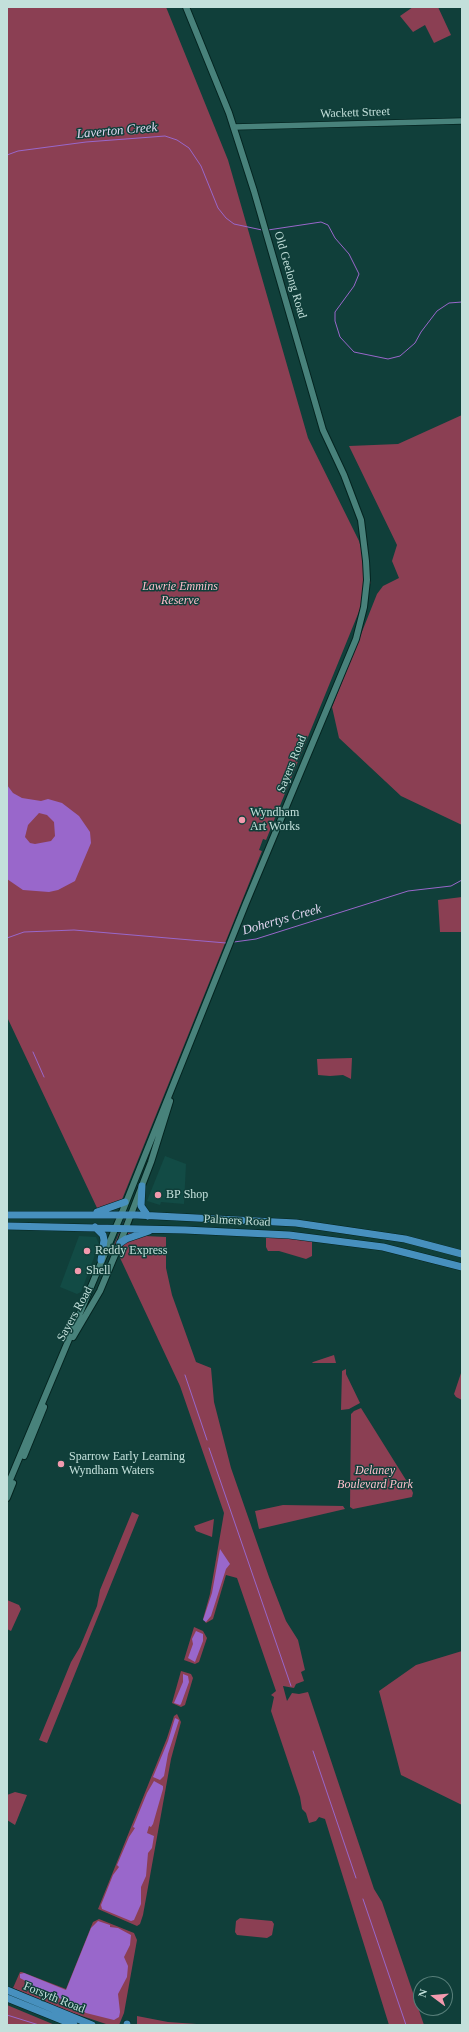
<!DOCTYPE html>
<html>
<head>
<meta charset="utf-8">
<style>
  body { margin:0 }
  #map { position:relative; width:469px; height:2032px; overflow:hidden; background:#103f3a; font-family:Georgia,serif }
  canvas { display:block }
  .frame { position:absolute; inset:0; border:8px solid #c3e0db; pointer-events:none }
  .north { position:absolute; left:413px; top:1976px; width:40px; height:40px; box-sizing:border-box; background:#103f3a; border:1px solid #587f7a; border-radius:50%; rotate:286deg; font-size:11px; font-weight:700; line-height:16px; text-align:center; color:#c3e0db }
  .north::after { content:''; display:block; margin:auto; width:14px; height:18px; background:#f29aae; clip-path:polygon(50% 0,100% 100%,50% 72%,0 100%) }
</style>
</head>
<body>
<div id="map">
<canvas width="469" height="2032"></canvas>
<div class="frame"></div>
<div class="north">N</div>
</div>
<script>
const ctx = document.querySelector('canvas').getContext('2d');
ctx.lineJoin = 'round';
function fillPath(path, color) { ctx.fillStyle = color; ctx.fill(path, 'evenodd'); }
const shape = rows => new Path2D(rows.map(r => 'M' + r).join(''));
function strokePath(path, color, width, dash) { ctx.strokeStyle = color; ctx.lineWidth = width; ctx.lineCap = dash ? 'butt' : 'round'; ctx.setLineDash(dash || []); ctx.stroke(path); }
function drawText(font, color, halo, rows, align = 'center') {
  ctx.font = font + ' Georgia,serif'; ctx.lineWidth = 3; ctx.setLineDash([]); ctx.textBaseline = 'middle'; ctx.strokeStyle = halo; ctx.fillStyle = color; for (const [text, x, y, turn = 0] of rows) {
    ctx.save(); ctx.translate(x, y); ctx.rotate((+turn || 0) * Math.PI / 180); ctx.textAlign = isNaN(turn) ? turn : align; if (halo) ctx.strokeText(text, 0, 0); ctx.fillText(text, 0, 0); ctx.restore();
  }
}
const built = shape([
  [165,1156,186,1164,184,1204,161,1202,160,1205,147,1201],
  [79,1236,96,1237,99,1244,81,1292,77,1294,60,1287]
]);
const green = shape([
  [7,7,166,7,228,160,308,438,359,541,371,582,266,840,263,839,259,850,262,851,121,1202,98,1210,7,1017],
  [413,7,438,7,451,35,434,43,425,25,413,32,400,16],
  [462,415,462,825,401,796,339,738,332,707,377,594,383,586,399,578,392,561,397,545,349,446,398,444],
  [462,897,462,932,440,932,438,900],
  [352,1058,351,1079,343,1075,330,1076,318,1075,317,1059],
  [126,1217,135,1238,145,1236,166,1237,166,1268,172,1295,196,1362,211,1368,214,1402,231,1468,269,1577,286,1621,298,1640,305,1670,301,1672,304,1681,296,1684,294,1688,283,1686,287,1701,292,1693,299,1694,308,1692,374,1889,382,1902,424,2025,389,2025,325,1819,319,1817,316,1821,309,1823,306,1813,302,1809,300,1797,271,1711,274,1697,271,1695,276,1691,237,1578,226,1575,213,1619,206,1623,203,1619,210,1594,224,1513,180,1386,114,1245],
  [266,1236,312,1241,312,1256,306,1259,279,1251,268,1251,266,1247],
  [334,1355,336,1363,312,1363,313,1362],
  [346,1369,346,1374,360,1403,349,1409,341,1410,342,1371],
  [462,1370,462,1400,456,1397,454,1394],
  [361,1408,411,1488,413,1493,412,1497,353,1509,350,1507,351,1414,354,1411],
  [283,1505,343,1506,345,1509,259,1529,255,1511],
  [132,1512,139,1515,47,1743,39,1740,71,1662,80,1647,97,1606,100,1590],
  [214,1519,212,1537,196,1531,194,1526],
  [7,1600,19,1605,21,1609,11,1631,7,1629],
  [194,1627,203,1631,207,1638,199,1662,195,1664,184,1660],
  [462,1651,462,1805,401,1775,379,1691,416,1665],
  [181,1671,191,1674,193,1678,185,1705,181,1707,172,1703],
  [177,1714,181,1722,171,1759,143,1915,140,1924,137,1926,98,1909,167,1738,174,1716],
  [15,1792,27,1795,15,1825,7,1820,7,1795],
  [240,1918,272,1921,274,1924,272,1935,267,1938,237,1935,235,1932,236,1921],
  [99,1919,134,1933,137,1940,124,2013,119,2025,106,2024,73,2013,13,1988,20,1972,22,1972,66,1989,93,1922],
  [7,2005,55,2025,7,2025],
  [137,2016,168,2022,211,2025,137,2025]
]);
const water = shape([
  [7,785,13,793,22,798,41,801,48,799,62,803,79,816,90,832,91,843,75,881,58,890,49,892,23,890,7,879],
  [39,813,47,815,54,822,55,836,51,841,35,844,30,843,25,837,28,825],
  [220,1549,230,1564,226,1569,211,1616,206,1622,203,1620,212,1593],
  [196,1631,203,1634,203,1641,195,1662,188,1658,193,1644,192,1639],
  [183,1674,188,1676,189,1682,181,1704,180,1705,174,1703,183,1682],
  [175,1718,179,1720,168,1754,164,1776,160,1780,153,1777,168,1741],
  [154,1781,163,1786,163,1789,153,1824,151,1827,149,1826,147,1833,154,1836,152,1848,148,1853,146,1876,141,1887,141,1904,134,1920,131,1921,102,1909,101,1905,113,1875,119,1867,117,1865,129,1837,135,1828,133,1827,147,1793],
  [98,1921,110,1925,110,1927,118,1928,131,1935,130,1945,124,1957,128,1966,127,1977,118,1994,120,2012,119,2017,114,2020,86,2013,67,2001,35,1989,31,1984,20,1978,20,1974,24,1973,66,1990,91,1928]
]);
const stream = shape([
  [7,155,18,151,86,142,165,136,177,140,189,148,201,166,218,208,226,218,234,224,262,230],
  [268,230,321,222,328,225,335,238,349,254,359,274,354,286,335,312,335,321,340,337,354,352,388,359,400,356,415,343,421,332,437,311,449,303,462,302],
  [7,938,24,932,74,930,226,943],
  [234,942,256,939,408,891,451,886,462,880],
  [33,1052,44,1077],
  [185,1375,207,1440],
  [209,1448,291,1686],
  [313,1751,356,1878],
  [363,1899,406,2025],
  [7,2015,39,2025]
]);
const tertiary = shape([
  [234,127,462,121]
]);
const secondary = shape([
  [73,1337,100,1291,120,1243,151,1162,170,1101],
  [24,1456,44,1407],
  [7,1487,121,1215,246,903,356,639,364,607,367,580,366,561,361,520,344,475,323,430,254,191,229,113,186,7],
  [7,1498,13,1483]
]);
const trunk = shape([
  [142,1186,141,1206,148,1216],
  [97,1212,125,1202],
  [7,1215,137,1215,296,1223,405,1239,462,1254],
  [7,1226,185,1230,289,1235,383,1247,462,1267],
  [95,1227,103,1235,104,1240,101,1260],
  [120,1243,126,1239,149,1231],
  [7,1990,92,2025],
  [7,1998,74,2025],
  [127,2025,127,2024]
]);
const markers = [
  [242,820,4,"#f29aae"],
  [158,1195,4,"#f29aae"],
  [87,1251,4,"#f29aae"],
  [78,1271,4,"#f29aae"],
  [61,1464,4,"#f29aae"]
];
const streetNames = [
  ["Wackett Street",355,113,-2],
  ["Old Geelong Road",290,275,74],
  ["Sayers Road",292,764,-68],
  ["Palmers Road",237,1221,3],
  ["Sayers Road",75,1314,-61],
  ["Forsyth Road",54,1998,22]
];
const parkNames = [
  ["Lawrie Emmins",180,587],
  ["Reserve",180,601],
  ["Delaney",375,1471],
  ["Boulevard Park",375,1485]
];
const poiNames = [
  ["Wyndham",250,813],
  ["Art Works",250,827],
  ["BP Shop",166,1195],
  ["Reddy Express",95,1251],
  ["Shell",86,1271],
  ["Sparrow Early Learning",69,1457],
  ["Wyndham Waters",69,1471]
];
const waterNames = [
  ["Laverton Creek",117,131,-5],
  ["Dohertys Creek",282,920,-16]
];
fillPath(built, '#124b45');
fillPath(green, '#8b3f53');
fillPath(water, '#9967cb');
strokePath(stream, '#9967cb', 1);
strokePath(tertiary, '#042420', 7);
strokePath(secondary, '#042420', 8);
strokePath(trunk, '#042420', 8);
strokePath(tertiary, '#48827b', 5.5);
strokePath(secondary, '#48827b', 6);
strokePath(trunk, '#4790be', 7);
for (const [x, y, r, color] of markers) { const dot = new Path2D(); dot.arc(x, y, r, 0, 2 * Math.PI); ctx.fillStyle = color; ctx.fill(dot); strokePath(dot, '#103f3a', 1.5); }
drawText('12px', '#c3e0db', '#103f3a', streetNames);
drawText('italic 12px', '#febfcc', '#103f3a', parkNames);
drawText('12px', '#c3e0db', '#103f3a', poiNames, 'left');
drawText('italic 13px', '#e1d6f0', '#103f3a', waterNames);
</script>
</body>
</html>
